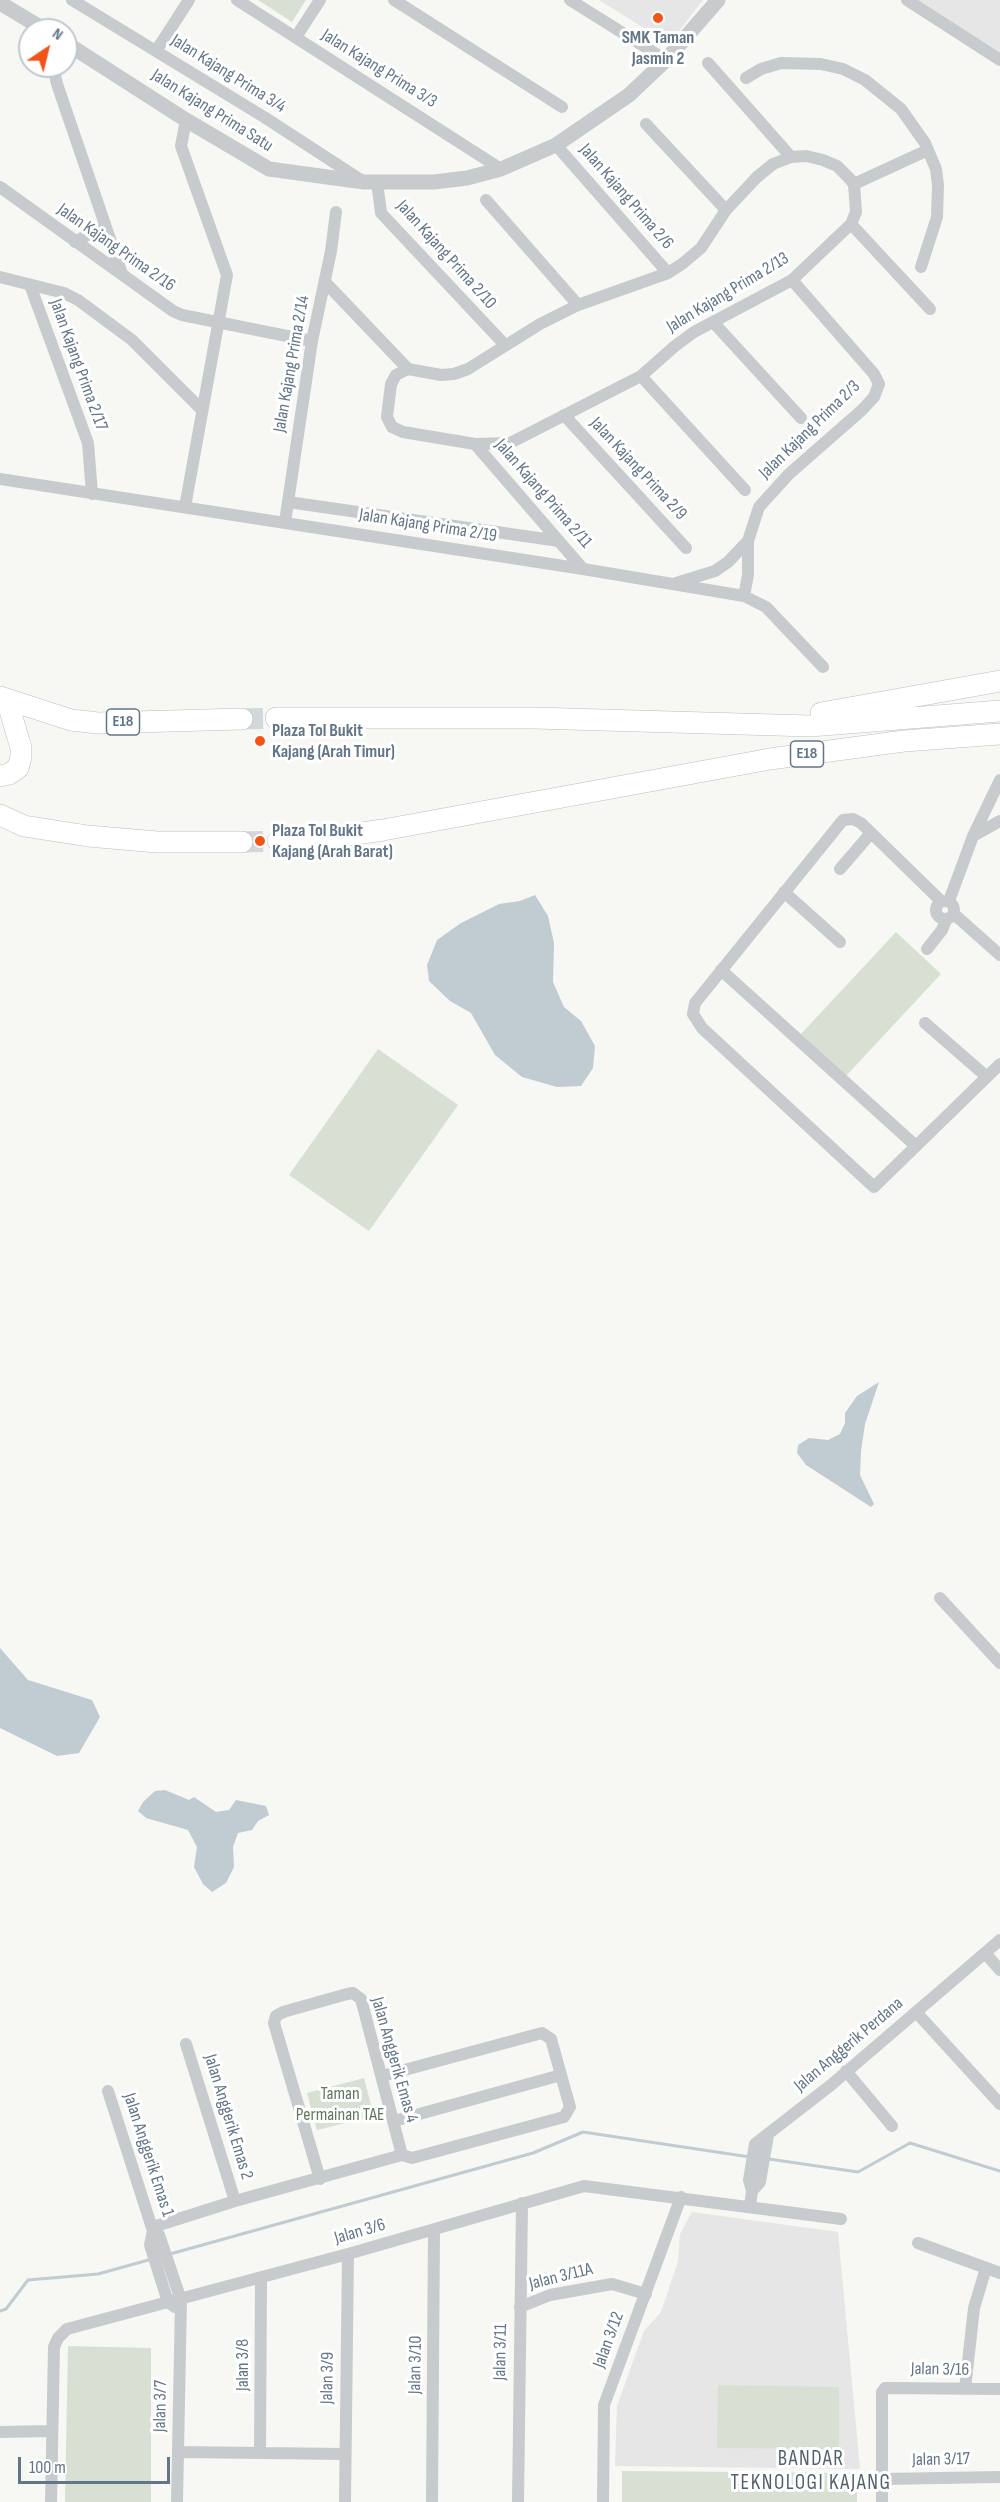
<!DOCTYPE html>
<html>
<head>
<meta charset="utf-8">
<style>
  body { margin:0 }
  #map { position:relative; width:1000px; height:2502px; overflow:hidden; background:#f7f7f4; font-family:"Sofia Sans Condensed",sans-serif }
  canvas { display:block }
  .north { position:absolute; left:18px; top:18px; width:60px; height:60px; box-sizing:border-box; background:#fff; border:2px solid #c1c8cf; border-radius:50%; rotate:35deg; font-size:16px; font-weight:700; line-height:24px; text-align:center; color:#637688 }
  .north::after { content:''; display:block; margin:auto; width:21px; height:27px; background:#f45317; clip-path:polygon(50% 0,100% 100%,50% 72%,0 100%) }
  .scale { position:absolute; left:18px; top:2457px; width:152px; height:27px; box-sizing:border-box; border:3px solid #637688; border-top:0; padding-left:8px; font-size:18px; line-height:21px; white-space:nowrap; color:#637688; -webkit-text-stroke:4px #fff; paint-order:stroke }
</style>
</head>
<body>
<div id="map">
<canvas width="1000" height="2502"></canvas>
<div class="north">N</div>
<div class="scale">100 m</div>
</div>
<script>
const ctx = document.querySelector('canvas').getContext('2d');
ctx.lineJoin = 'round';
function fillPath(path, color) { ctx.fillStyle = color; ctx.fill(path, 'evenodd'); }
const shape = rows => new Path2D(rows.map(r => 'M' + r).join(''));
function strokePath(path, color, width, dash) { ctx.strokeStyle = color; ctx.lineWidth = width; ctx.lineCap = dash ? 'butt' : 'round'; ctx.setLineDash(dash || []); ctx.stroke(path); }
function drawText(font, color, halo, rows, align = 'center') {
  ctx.font = font + ' "Sofia Sans Condensed",sans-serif'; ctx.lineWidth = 6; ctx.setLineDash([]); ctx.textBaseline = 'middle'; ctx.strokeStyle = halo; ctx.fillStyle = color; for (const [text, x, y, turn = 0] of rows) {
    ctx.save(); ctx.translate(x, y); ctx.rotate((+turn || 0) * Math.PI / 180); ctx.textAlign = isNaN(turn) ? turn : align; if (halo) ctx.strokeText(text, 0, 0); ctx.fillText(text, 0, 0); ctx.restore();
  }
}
const built = shape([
  [599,0,703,0,675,36,663,40],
  [914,0,1000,0,1000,55],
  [692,2212,838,2232,860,2469,615,2466,617,2406,644,2331,661,2312,678,2261,680,2234]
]);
const green = shape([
  [258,0,306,0,292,22],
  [896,932,941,974,846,1076,801,1034],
  [378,1049,458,1105,369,1231,289,1175],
  [364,2078,374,2116,317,2130,307,2093],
  [68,2346,151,2348,151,2502,65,2502],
  [718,2385,839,2387,839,2449,717,2448],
  [622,2471,857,2473,857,2502,622,2502]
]);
const water = shape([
  [535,895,548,916,554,943,553,982,564,1007,581,1021,595,1046,593,1068,581,1086,557,1087,522,1077,495,1055,471,1013,450,1001,429,981,427,965,437,940,461,923,499,904,520,901],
  [879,1382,865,1424,861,1451,860,1475,874,1504,871,1507,806,1465,797,1453,798,1445,809,1438,828,1440,840,1434,845,1423,845,1413,857,1396],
  [0,1648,28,1680,92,1700,100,1717,79,1753,57,1756,0,1728],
  [165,1790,189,1800,194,1797,216,1812,229,1810,236,1800,266,1806,269,1815,258,1821,252,1830,238,1833,233,1847,234,1867,226,1883,212,1892,203,1884,194,1867,197,1847,188,1830,146,1818,138,1811,143,1802,155,1791]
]);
const stream = shape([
  [769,2159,858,2172,910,2143,1000,2171],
  [170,2254,533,2153,583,2132,750,2157],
  [0,2311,6,2309,28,2280,98,2274,152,2259]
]);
const motorwayTunnel = shape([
  [242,719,276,718],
  [242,842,278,841]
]);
const minor = shape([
  [72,0,264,117,361,180],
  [237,0,501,169],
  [394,0,562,107],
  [570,0,666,60],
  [907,0,1000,60],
  [296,37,320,0],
  [156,51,189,0],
  [708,63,791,157],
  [53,66,57,84,122,274],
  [746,78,761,69,781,63,821,64,843,69,865,80,901,109,925,143,936,169,938,185,937,217,921,267],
  [646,124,726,210],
  [556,145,668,273],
  [806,156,823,160,837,166,848,177,854,184,856,212,851,224,792,280,694,332,675,346,641,376,510,443,475,444,403,432,392,427,387,417,391,384,396,375,408,369,441,375,454,374,468,369,540,324,578,305,668,273,682,264,701,248,726,210,757,177,773,164,791,157,806,156],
  [377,182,381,213,505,345],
  [854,184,928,150],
  [0,187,173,311,182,315,312,341],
  [486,200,578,305],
  [851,224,930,309],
  [75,242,105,225],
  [0,277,64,293,78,300,132,340,201,409],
  [325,282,408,369],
  [30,285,88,443,92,494],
  [713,322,801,418],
  [641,376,745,490],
  [564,415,686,548],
  [475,444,583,569],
  [0,479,583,569,744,596,766,607,823,667],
  [288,502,559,541],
  [185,507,227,275,181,146,186,120],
  [285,522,312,341,331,251,336,212],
  [676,583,715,571,728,562,748,541],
  [744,596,748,575,748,541,759,507,789,474,862,410,874,397,879,384,874,374,792,280],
  [973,836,1000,821],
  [840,869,871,833],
  [784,892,840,942],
  '936 910a9 9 0 1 1 18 0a9 9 0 1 1-18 0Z',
  [941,901,861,823,853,819,843,820,695,1003,693,1014,702,1028,874,1187,1000,1064],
  [949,901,973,836,1000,780],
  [954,914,1000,955],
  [927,949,942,930,946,920],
  [721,970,916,1146],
  [925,1023,987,1077],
  [940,1598,1000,1663],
  [985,1953,1000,1970],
  [916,2012,1000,2104],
  [186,2044,235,2201],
  [846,2071,892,2126],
  [108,2091,153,2231,159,2235,181,2300,177,2502],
  [394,2121,561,2075],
  [320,2179,274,2023,276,2016,283,2012,347,1994,353,1993,361,1999,402,2155],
  [752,2191,760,2182,768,2135],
  [750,2207,752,2191,749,2180,755,2144,831,2085,1000,1940],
  [153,2227,235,2201,402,2155,412,2158,564,2117,570,2107,551,2039,542,2033,382,2076],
  [153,2231,150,2245,168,2302,175,2307],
  [918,2243,1000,2273],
  [520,2307,550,2295,612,2284,646,2294],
  [965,2389,974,2308,986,2268],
  [0,2432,52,2431],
  [178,2452,345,2454],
  [260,2453,261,2278],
  [883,2479,1000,2477],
  [51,2502,54,2347,58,2338,67,2329,348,2254,584,2186,841,2219],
  [345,2502,348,2254],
  [432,2502,434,2229],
  [518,2502,522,2203],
  [603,2502,604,2405,681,2197],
  [882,2502,882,2392,885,2388,1000,2389]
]);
const tertiary = shape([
  [0,3,45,30],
  [66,43,186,120,269,169,364,182,434,182,467,178,501,169,556,145,629,95,666,60,718,0]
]);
const motorway = shape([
  [0,697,71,720,98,723,242,719],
  [821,713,1000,681],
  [276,718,534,718,810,726,1000,711],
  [0,776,9,774,18,768,21,757,21,748,7,700],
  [0,815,24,826,88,836,157,842,242,842],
  [278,841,328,838,383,830,770,759,904,741,1000,734]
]);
const markers = [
  [658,18,6,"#f45317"],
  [260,741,6,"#f45317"],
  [260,841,6,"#f45317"]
];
const shields = [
  [123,722,33],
  [807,754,33]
];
const shieldNames = [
  ["E18",123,722],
  ["E18",807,754]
];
const poiNames = [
  ["SMK Taman",658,38,"center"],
  ["Jasmin 2",658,59,"center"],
  ["Plaza Tol Bukit",272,731],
  ["Kajang (Arah Timur)",272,752],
  ["Plaza Tol Bukit",272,831],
  ["Kajang (Arah Barat)",272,852]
];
const streetNames = [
  ["Jalan Kajang Prima 3/3",379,69,32],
  ["Jalan Kajang Prima 3/4",228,74,32],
  ["Jalan Kajang Prima Satu",212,111,32],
  ["Jalan Kajang Prima 2/6",626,197,49],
  ["Jalan Kajang Prima 2/16",116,248,35],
  ["Jalan Kajang Prima 2/10",446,255,48],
  ["Jalan Kajang Prima 2/13",728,293,-31],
  ["Jalan Kajang Prima 2/14",292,364,-80],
  ["Jalan Kajang Prima 2/17",78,365,70],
  ["Jalan Kajang Prima 2/3",810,430,-44],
  ["Jalan Kajang Prima 2/9",638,469,47],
  ["Jalan Kajang Prima 2/11",543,494,49],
  ["Jalan Kajang Prima 2/19",428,526,9],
  ["Jalan Anggerik Perdana",849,2045,-40],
  ["Jalan Anggerik Emas 4",394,2060,74],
  ["Jalan Anggerik Emas 2",228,2117,73],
  ["Jalan Anggerik Emas 1",148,2155,72],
  ["Jalan 3/6",360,2232,-16],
  ["Jalan 3/11A",561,2277,-14],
  ["Jalan 3/12",609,2340,-70],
  ["Jalan 3/11",501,2352,-89],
  ["Jalan 3/8",243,2365,-90],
  ["Jalan 3/10",416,2365,-89],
  ["Jalan 3/16",940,2370,1],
  ["Jalan 3/9",328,2378,-89],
  ["Jalan 3/7",161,2406,-89],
  ["Jalan 3/17",941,2460,-1]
];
const parkNames = [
  ["Taman",340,2094],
  ["Permainan TAE",340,2115]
];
const quarterNames = [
  ["BANDAR",811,2460],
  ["TEKNOLOGI KAJANG",811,2484]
];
fillPath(built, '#e5e6e5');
fillPath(green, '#d8e0d4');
fillPath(water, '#c0ccd2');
strokePath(stream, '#c0ccd2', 3);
strokePath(motorwayTunnel, '#d2d7d9', 21, [21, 10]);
strokePath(motorway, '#bbbec1', 22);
strokePath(minor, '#c7cbce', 12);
strokePath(tertiary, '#c7cbce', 15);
strokePath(motorway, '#fff', 21);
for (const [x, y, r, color] of markers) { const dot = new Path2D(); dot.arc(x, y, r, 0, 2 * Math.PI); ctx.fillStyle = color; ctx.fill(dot); strokePath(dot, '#fff', 2); }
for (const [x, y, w] of shields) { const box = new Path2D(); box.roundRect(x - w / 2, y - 13, w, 26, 4.5); ctx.fillStyle = '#fff'; ctx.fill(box); strokePath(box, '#637688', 1.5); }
drawText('bold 16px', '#637688', null, shieldNames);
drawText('bold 18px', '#637688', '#fff', poiNames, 'left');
drawText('18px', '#637688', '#fff', streetNames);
drawText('18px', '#63795f', '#fff', parkNames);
ctx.letterSpacing = '1.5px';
drawText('21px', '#52606c', '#fff', quarterNames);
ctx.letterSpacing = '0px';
</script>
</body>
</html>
